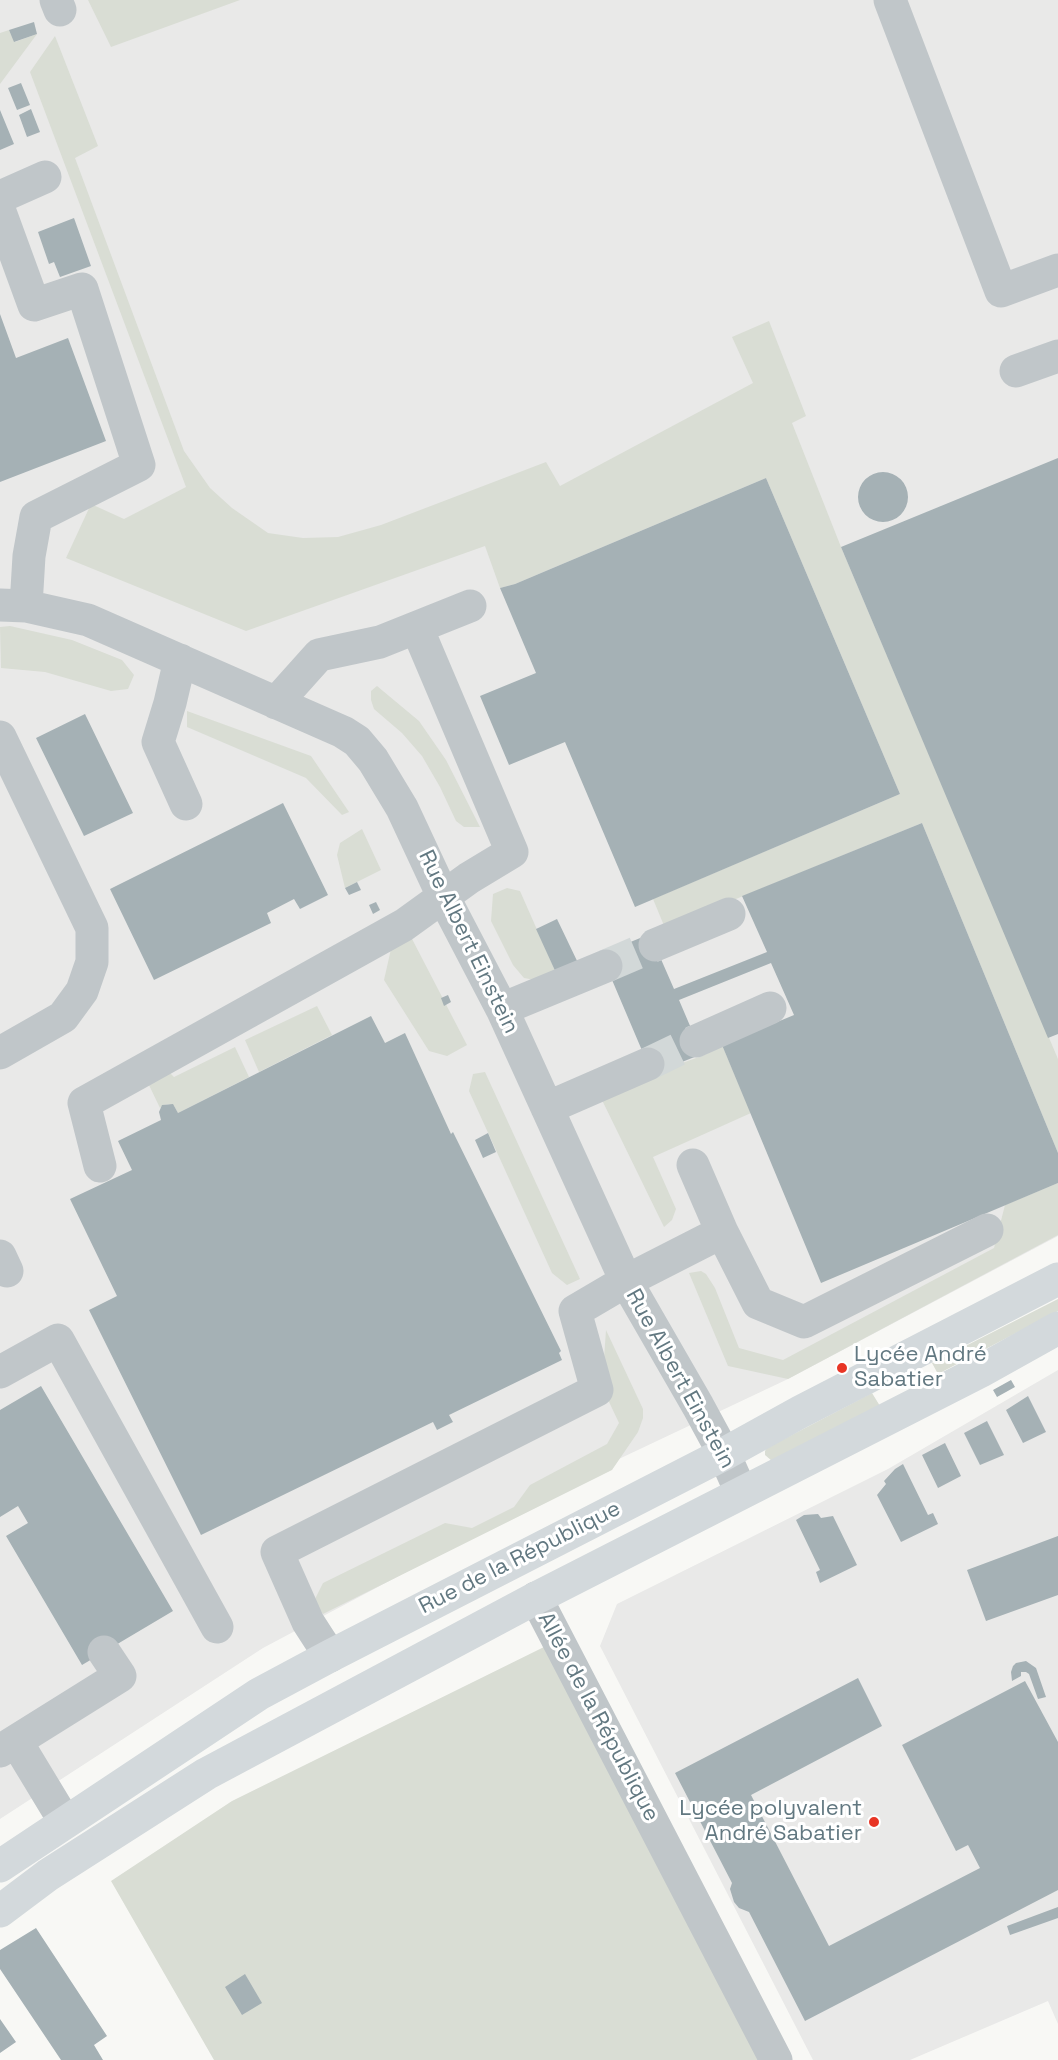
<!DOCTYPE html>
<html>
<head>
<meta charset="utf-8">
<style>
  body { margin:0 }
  canvas { display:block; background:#f8f8f5 }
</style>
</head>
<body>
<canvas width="1058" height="2060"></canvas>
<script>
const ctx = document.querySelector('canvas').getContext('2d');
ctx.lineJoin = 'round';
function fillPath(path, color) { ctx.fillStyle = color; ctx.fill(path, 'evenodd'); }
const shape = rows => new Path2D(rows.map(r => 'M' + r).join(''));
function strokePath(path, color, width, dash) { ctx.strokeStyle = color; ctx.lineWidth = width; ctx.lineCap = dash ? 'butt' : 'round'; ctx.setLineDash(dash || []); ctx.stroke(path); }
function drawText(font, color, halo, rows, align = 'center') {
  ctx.font = font + ' "Space Grotesk",sans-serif'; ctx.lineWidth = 6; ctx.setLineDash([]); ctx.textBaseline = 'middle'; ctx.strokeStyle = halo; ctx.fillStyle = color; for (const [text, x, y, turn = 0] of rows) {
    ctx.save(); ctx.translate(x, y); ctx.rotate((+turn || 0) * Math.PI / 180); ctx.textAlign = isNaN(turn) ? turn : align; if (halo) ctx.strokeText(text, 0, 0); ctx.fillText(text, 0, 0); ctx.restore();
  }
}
const built = shape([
  [0,0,1058,0,1058,1236,788,1379,621,1458,263,1648,0,1819],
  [1058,1370,1058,2024,1048,2001,910,2060,813,2060,600,1646,617,1604,888,1469]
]);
const green = shape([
  [88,0,240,0,111,47],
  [9,30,15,42,37,34,0,84,0,33],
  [55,36,98,146,75,158,184,451,210,488,232,508,268,533,303,538,338,537,381,525,546,462,560,486,753,383,732,337,769,321,806,416,792,423,841,547,1058,1059,1058,1153,922,823,665,928,653,899,900,794,766,478,515,584,500,588,485,546,246,631,66,558,91,504,124,519,186,487,30,72],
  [10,626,72,640,122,660,134,675,128,689,111,691,45,672,1,668,0,627],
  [377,686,419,721,446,760,480,827,464,827,456,821,440,787,422,756,402,733,374,709,371,700,371,691],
  [187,711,311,756,349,812,342,815,306,778,187,727],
  [362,829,381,870,345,888,337,855,340,843],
  [507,888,520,891,557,975,535,980,524,978,513,965,491,921,493,894],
  [411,937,467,1045,447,1056,429,1051,384,980,391,949],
  [317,1006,332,1035,259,1072,245,1040],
  [722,1045,751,1113,653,1157,676,1209,672,1220,664,1227,600,1096,652,1074,707,1054],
  [235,1047,249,1077,178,1113,174,1106,169,1104,163,1105,160,1108,148,1083,169,1072,174,1077],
  [485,1072,580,1279,567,1285,552,1273,469,1091,473,1074],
  [1058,1183,1058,1235,788,1379,728,1366,689,1273,701,1271,706,1274,715,1288,739,1348,783,1360,994,1248,1005,1205],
  [1058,1299,1058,1311,938,1374,932,1363],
  [606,1330,643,1409,643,1418,638,1432,612,1470,323,1614,314,1601,323,1583,445,1523,472,1528,514,1507,530,1485,607,1444,619,1423,602,1387],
  [872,1393,880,1406,772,1461,765,1455,765,1451,767,1448],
  [546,1646,771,2060,214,2060,111,1881,232,1801]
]);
const building = shape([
  [34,22,37,34,14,42,9,30],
  [21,83,30,105,17,110,8,88],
  [31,109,40,132,27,137,19,115],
  [0,110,14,144,0,150],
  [74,218,91,266,60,277,54,262,49,264,38,232],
  [0,314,16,358,68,338,106,441,0,482],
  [1058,458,1058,1034,1048,1038,841,547],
  '858 497a25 25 0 1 1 50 0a25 25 0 1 1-50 0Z',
  [766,478,900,794,635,907,565,742,509,765,480,696,536,673,500,588,515,584],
  [85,714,133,813,84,836,36,738],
  [283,803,328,895,300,909,294,899,267,913,271,923,154,980,110,889],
  [922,823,1058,1153,1058,1183,821,1283,722,1045,794,1015,771,963,679,1000,702,1054,652,1074,601,954,650,934,674,989,767,952,742,896],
  [357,882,361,890,349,895,345,888],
  [376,902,380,910,373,914,369,905],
  [557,919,579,965,557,975,536,929],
  [448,995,451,1002,444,1006,441,998],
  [371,1016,385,1043,405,1033,451,1134,453,1132,561,1351,559,1353,562,1360,449,1415,453,1422,437,1430,433,1422,201,1535,89,1310,117,1296,70,1199,132,1170,118,1141,161,1120,159,1112,162,1105,173,1104,178,1113],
  [488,1133,496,1152,483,1158,475,1140],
  [1011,1380,1015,1387,997,1397,993,1390],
  [41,1386,173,1611,82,1665,6,1536,28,1523,18,1506,0,1517,0,1410],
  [1028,1396,1046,1432,1023,1443,1006,1410],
  [987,1421,1004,1455,980,1465,964,1433],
  [945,1443,961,1476,938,1488,922,1455],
  [903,1464,928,1515,933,1513,938,1524,901,1542,877,1495,886,1484,884,1481,895,1469],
  [818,1514,821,1518,833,1516,857,1565,820,1583,816,1572,820,1570,796,1520,804,1515],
  [1058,1536,1058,1595,986,1621,967,1570],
  [1026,1661,1036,1668,1046,1697,1038,1699,1029,1674,1026,1672,1021,1672,1021,1676,1012,1681,1011,1672,1013,1666,1016,1663],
  [858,1678,882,1726,751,1795,829,1946,980,1868,968,1845,956,1851,902,1745,1025,1681,1058,1742,1058,1890,805,2021,749,1912,739,1908,734,1902,730,1889,732,1883,675,1773],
  [1058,1907,1058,1918,1010,1935,1007,1926],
  [36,1928,107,2036,94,2045,103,2060,61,2060,0,1969,0,1950],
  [245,1974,262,2003,242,2015,225,1987],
  [0,2019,16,2042,0,2053]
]);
const minorTunnel = shape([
  [606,966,655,945],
  [648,1064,696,1041]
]);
const minor = shape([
  [56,0,60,10],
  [890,0,1001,291,1058,270],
  [0,197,45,177],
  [0,212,34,305,82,289,139,465,36,517,29,556,26,606],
  [1016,371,1058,356],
  [0,605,26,606,88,620,343,732,357,741,373,760,402,808,443,896,502,1009,626,1281,698,1406,724,1454,741,1492],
  [180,660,170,703,158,742,186,804],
  [276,703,319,655,380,642,470,606],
  [0,737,92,928,92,962,82,991,63,1017,0,1053],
  [655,945,729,914],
  [502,1009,606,966],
  [696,1041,770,1008],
  [547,1108,648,1064],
  [100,1166,84,1103,404,925,469,878,512,852,417,628],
  [722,1232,758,1303,804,1322,987,1230],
  [0,1256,7,1271],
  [0,1372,58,1340,217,1627],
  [536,1598,776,2060],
  [330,1656,308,1622,277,1552,597,1390,575,1311,626,1281,722,1232,693,1165],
  [16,1741,65,1822],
  [0,1751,120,1676,104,1652]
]);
const major = shape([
  [0,1866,259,1694,330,1656,724,1454,800,1412,1058,1279],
  [0,1911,48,1875,206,1774,536,1598,981,1371,1058,1328]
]);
const markers = [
  [842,1368,6,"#e83525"],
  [874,1822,6,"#e83525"]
];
const streetNames = [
  ["Rue Albert Einstein",468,942,64],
  ["Rue Albert Einstein",680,1379,61],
  ["Rue de la République",520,1558,-27],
  ["Allée de la République",598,1717,62]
];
const poiNames = [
  ["Lycée André",854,1355],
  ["Sabatier",854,1380],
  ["Lycée polyvalent",862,1809,"right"],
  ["André Sabatier",862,1834,"right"]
];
fillPath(built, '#e9e9e8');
fillPath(green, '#d9ddd4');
fillPath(building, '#a5b1b5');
strokePath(minorTunnel, '#d2d8d8', 33, [33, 16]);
strokePath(minor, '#c0c6c9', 33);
strokePath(major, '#d3d9dc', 33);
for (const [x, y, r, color] of markers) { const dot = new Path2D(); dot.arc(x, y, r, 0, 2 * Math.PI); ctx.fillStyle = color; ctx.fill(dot); strokePath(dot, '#fff', 2); }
drawText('22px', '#627881', '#fff', streetNames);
drawText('22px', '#627881', '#fff', poiNames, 'left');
</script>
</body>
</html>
